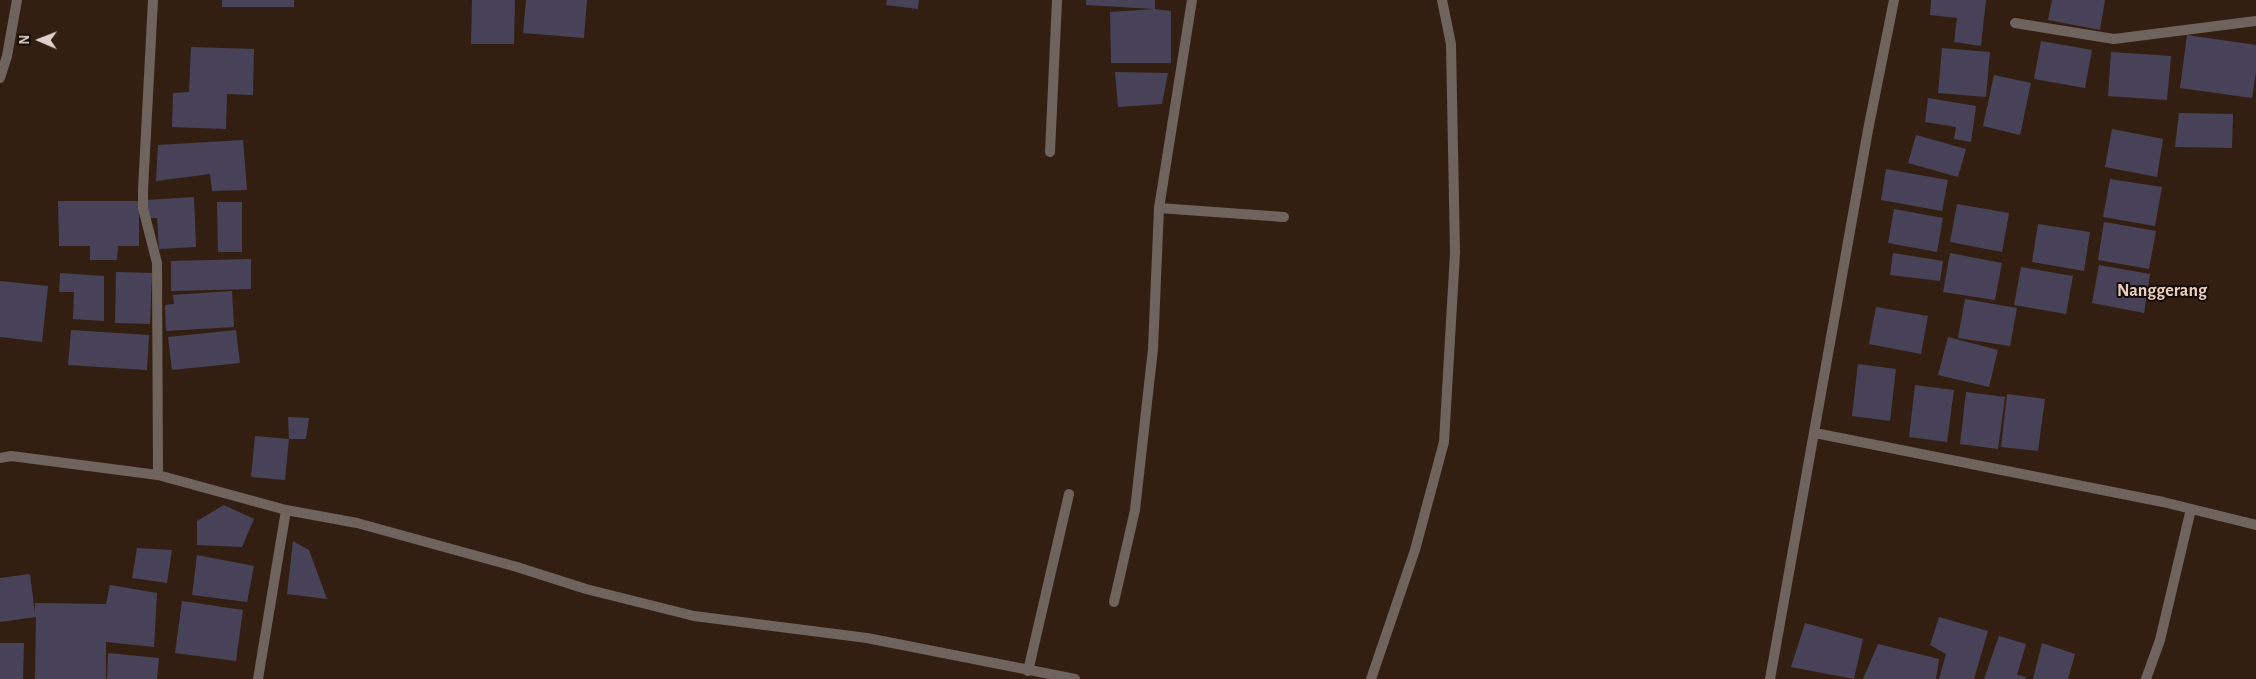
<!DOCTYPE html>
<html>
<head>
<meta charset="utf-8">
<style>
  body { margin:0 }
  #map { position:relative; width:2256px; height:679px; overflow:hidden; background:#331f12; font-family:"Alegreya Sans",sans-serif }
  canvas { display:block }
  .north { position:absolute; left:15px; top:15px; width:50px; height:50px; -webkit-text-stroke:4px #140b06; paint-order:stroke; rotate:271deg; font-size:14px; font-weight:700; line-height:20px; text-align:center; color:#dfd1c9 }
  .north::after { content:''; display:block; margin:auto; width:18px; height:22px; background:#dfd1c9; clip-path:polygon(50% 0,100% 100%,50% 72%,0 100%) }
</style>
</head>
<body>
<div id="map">
<canvas width="2256" height="679"></canvas>
<div class="north">N</div>
</div>
<script>
const ctx = document.querySelector('canvas').getContext('2d');
ctx.lineJoin = 'round';
function fillPath(path, color) { ctx.fillStyle = color; ctx.fill(path, 'evenodd'); }
const shape = rows => new Path2D(rows.map(r => 'M' + r).join(''));
function strokePath(path, color, width, dash) { ctx.strokeStyle = color; ctx.lineWidth = width; ctx.lineCap = dash ? 'butt' : 'round'; ctx.setLineDash(dash || []); ctx.stroke(path); }
function drawText(font, color, halo, rows, align = 'center') {
  ctx.font = font + ' "Alegreya Sans",sans-serif'; ctx.lineWidth = 4; ctx.setLineDash([]); ctx.textBaseline = 'middle'; ctx.strokeStyle = halo; ctx.fillStyle = color; for (const [text, x, y, turn = 0] of rows) {
    ctx.save(); ctx.translate(x, y); ctx.rotate((+turn || 0) * Math.PI / 180); ctx.textAlign = isNaN(turn) ? turn : align; if (halo) ctx.strokeText(text, 0, 0); ctx.fillText(text, 0, 0); ctx.restore();
  }
}
const building = shape([
  [222,0,294,0,294,7,222,7],
  [472,0,515,0,514,44,471,44],
  [526,0,587,0,584,38,523,33],
  [887,0,919,0,918,9,886,5],
  [1086,0,1155,0,1155,9,1171,11,1171,63,1111,63,1110,12,1154,9,1086,5],
  [1931,0,1986,0,1981,46,1954,42,1957,18,1930,15],
  [2052,0,2105,0,2100,30,2048,20],
  [2187,35,2256,45,2256,72,2252,98,2180,88],
  [2041,41,2092,50,2085,88,2034,79],
  [191,47,254,49,253,95,227,94,226,129,172,127,173,93,189,92],
  [1942,48,1990,52,1986,97,1938,93],
  [2111,52,2171,56,2167,100,2108,96],
  [1115,72,1168,73,1162,104,1118,107],
  [1994,75,2031,83,2020,135,1983,126],
  [1928,98,1976,106,1971,142,1954,139,1956,127,1925,122],
  [2179,113,2233,114,2232,148,2175,147],
  [2112,129,2163,139,2157,177,2105,167],
  [1916,135,1966,149,1958,177,1908,163],
  [243,140,247,190,212,191,210,174,156,181,158,145],
  [1886,169,1948,180,1942,211,1881,200],
  [2110,179,2162,187,2155,226,2103,217],
  [194,197,196,247,159,249,157,218,148,218,147,200],
  [58,201,139,201,139,246,118,246,117,260,90,260,90,246,59,246],
  [217,202,242,202,242,252,218,252],
  [1957,204,2009,213,2002,252,1950,242],
  [1894,209,1943,218,1937,252,1888,243],
  [2104,222,2156,231,2149,269,2098,260],
  [2038,224,2090,232,2084,271,2032,262],
  [1893,253,1943,261,1940,281,1890,275],
  [1950,253,2002,263,1995,300,1943,292],
  [251,259,251,289,171,291,171,261],
  [2099,265,2150,274,2144,313,2092,303],
  [2021,267,2073,276,2066,314,2014,305],
  [116,272,152,273,150,324,115,323],
  [60,273,104,276,104,321,73,319,74,292,59,292],
  [0,281,48,286,42,342,0,337],
  [232,291,234,327,166,331,165,305,174,304,173,295],
  [1965,299,2017,308,2010,346,1958,338],
  [1876,307,1928,316,1921,354,1869,344],
  [71,330,149,335,147,370,68,365],
  [236,330,240,363,172,370,168,337],
  [1948,337,1998,350,1989,387,1938,375],
  [1858,364,1896,369,1890,421,1852,416],
  [1915,385,1954,390,1947,442,1909,437],
  [1966,392,2005,397,1998,449,1960,444],
  [2007,394,2045,399,2038,451,2001,447],
  [288,417,309,418,306,439,289,439],
  [255,436,289,439,285,480,251,477],
  [224,505,254,519,242,547,197,545,197,521],
  [293,541,309,550,327,599,287,594],
  [137,548,172,550,167,583,132,578],
  [197,555,254,566,247,602,192,595],
  [30,574,35,614,35,603,106,604,110,585,157,593,154,647,106,642,106,679,35,679,36,617,0,622,0,578],
  [182,601,243,610,236,661,175,653],
  [1939,617,1988,631,1974,679,1939,679,1946,654,1930,645],
  [1805,623,1863,639,1854,679,1791,667],
  [1999,636,2026,644,2017,675,2026,677,2025,679,1984,679],
  [0,643,24,643,23,679,0,679],
  [2042,643,2075,654,2068,679,2033,679],
  [1878,644,1939,659,1936,679,1863,679],
  [108,653,159,658,157,679,107,679]
]);
const minor = shape([
  [153,0,143,190,143,208,157,263,158,475],
  [2015,23,2114,39,2256,21],
  [0,78,7,56,17,0],
  [1050,152,1057,0],
  [1159,208,1284,217],
  [1815,433,2163,502,2256,525],
  [0,458,11,456,158,475,286,510,357,523,517,567,586,589,694,616,867,638,1075,679],
  [1114,602,1135,510,1153,349,1159,208,1192,0],
  [1028,671,1069,494],
  [258,679,286,510],
  [1371,679,1415,550,1444,442,1455,253,1451,44,1442,0],
  [1770,679,1868,130,1894,0],
  [2146,679,2160,640,2191,509]
]);
const quarterNames = [
  ["Nanggerang",2162,291]
];
fillPath(building, '#484259');
strokePath(minor, '#6f635e', 10);
drawText('bold 18px', '#e9cdbd', '#140b06', quarterNames);
</script>
</body>
</html>
